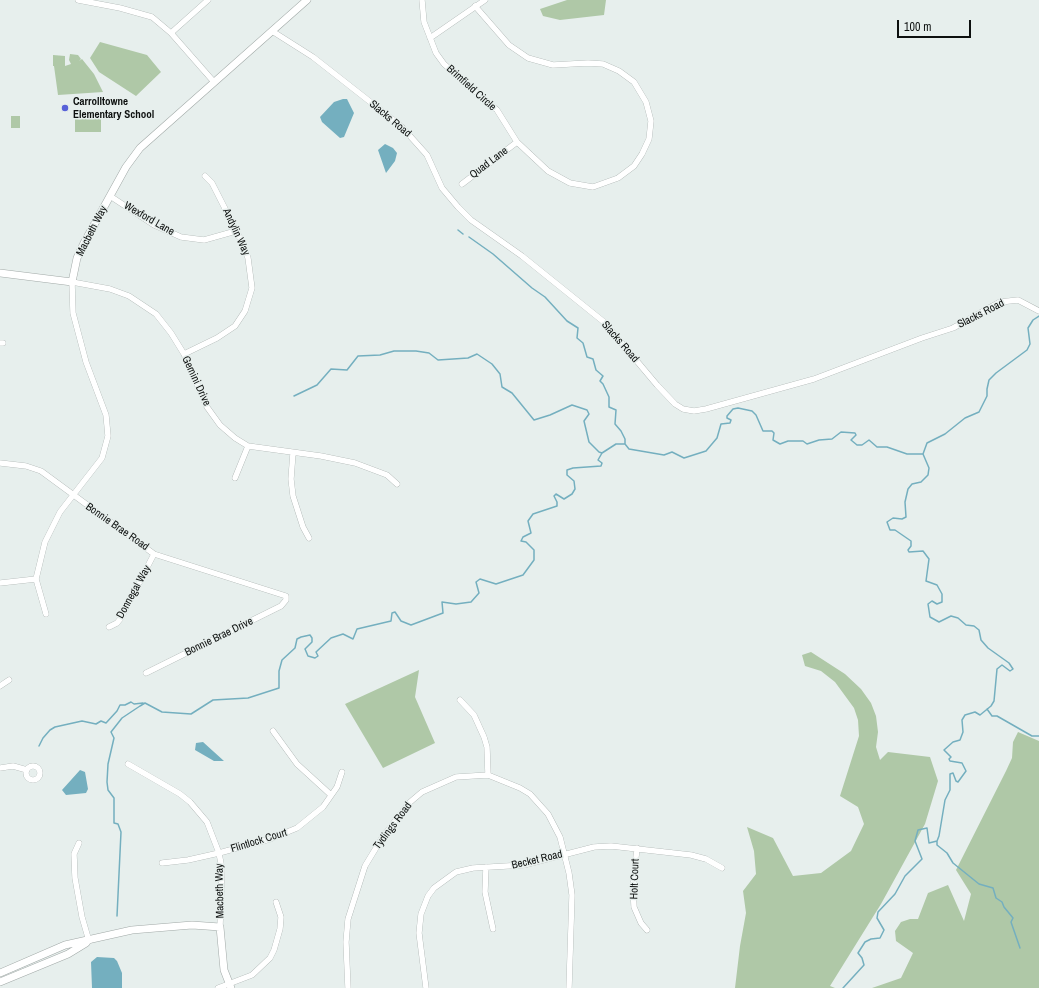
<!DOCTYPE html>
<html>
<head>
<meta charset="utf-8">
<style>
  body { margin:0 }
  #map { position:relative; width:1039px; height:988px; overflow:hidden; background:#e7efed; font-family:"Archivo Narrow",sans-serif }
  canvas { display:block }
  .scale { position:absolute; left:897px; top:20px; width:74px; height:18px; box-sizing:border-box; border:2px solid #0d100f; border-top:0; padding-left:5px; font-size:12px; line-height:14px; white-space:nowrap; color:#0d100f; -webkit-text-stroke:3px #e7efed; paint-order:stroke }
</style>
</head>
<body>
<div id="map">
<canvas width="1039" height="988"></canvas>
<div class="scale">100 m</div>
</div>
<script>
const ctx = document.querySelector('canvas').getContext('2d');
ctx.lineJoin = 'round';
function fillPath(path, color) { ctx.fillStyle = color; ctx.fill(path, 'evenodd'); }
const shape = rows => new Path2D(rows.map(r => 'M' + r).join(''));
function strokePath(path, color, width, dash) { ctx.strokeStyle = color; ctx.lineWidth = width; ctx.lineCap = dash ? 'butt' : 'round'; ctx.setLineDash(dash || []); ctx.stroke(path); }
function drawText(font, color, halo, rows, align = 'center') {
  ctx.font = font + ' "Archivo Narrow",sans-serif'; ctx.lineWidth = 3; ctx.setLineDash([]); ctx.textBaseline = 'middle'; ctx.strokeStyle = halo; ctx.fillStyle = color; for (const [text, x, y, turn = 0] of rows) {
    ctx.save(); ctx.translate(x, y); ctx.rotate((+turn || 0) * Math.PI / 180); ctx.textAlign = isNaN(turn) ? turn : align; if (halo) ctx.strokeText(text, 0, 0); ctx.fillText(text, 0, 0); ctx.restore();
  }
}
const green = shape([
  [567,0,606,0,604,15,560,20,543,16,540,9],
  [100,42,147,55,161,72,136,96,99,72,90,58],
  [70,54,78,55,81,59,79,61,82,59,94,74,103,92,58,95,54,66,53,66,53,55,65,56,65,66,71,64,69,60],
  [101,111,101,132,75,132,75,111],
  [11,116,20,116,20,128,11,128],
  [811,652,845,674,861,689,871,703,876,716,878,732,876,747,880,760,888,752,930,757,938,781,925,824,881,904,830,986,835,988,735,988,740,946,746,913,743,891,756,874,754,851,747,827,773,838,793,876,821,873,851,851,864,824,858,807,840,796,859,736,858,720,854,708,835,682,821,671,805,666,802,655],
  [419,670,415,697,435,743,383,768,345,704],
  [1018,732,1039,741,1039,988,872,988,901,978,913,953,896,941,895,931,901,922,910,919,918,919,928,893,948,885,964,921,971,894,956,870,1006,771,1012,758,1013,742]
]);
const water = shape([
  [343,99,347,99,354,113,344,137,340,138,322,122,320,117,334,102],
  [385,144,393,148,397,153,395,161,386,173,378,150],
  [203,742,224,761,214,761,195,750,196,743],
  [80,770,85,772,88,789,86,793,66,795,62,790],
  [97,957,114,958,117,961,122,973,122,988,92,988,91,962]
]);
const stream = shape([
  [458,230,463,234],
  [469,237,493,254,532,288,545,297,567,321,578,328,577,338,583,343,587,357,593,359,596,370,603,376,600,381,603,384,609,397,609,407,616,410,615,424,621,431,625,439,625,444],
  [294,396,317,385,331,369,347,370,358,356,380,355,394,351,416,351,429,353,438,360,468,358,477,354,492,364,500,374,502,387,512,393,534,420,550,415,572,405,587,410,589,414,584,421,589,442,599,452,602,453],
  [987,709,992,716,997,716,1032,736,1039,736],
  [39,746,43,738,50,730,55,727,82,721,96,724,101,721,106,723,117,711,120,705,125,705,131,702,134,704,143,703],
  [937,841,937,845,947,853,953,863,979,884,993,888,996,898,1002,902,1004,907,1013,918,1011,922,1020,948],
  [117,916,121,832,118,824,114,823,114,798,108,790,107,782,108,764,114,738,111,732,122,718,140,706,145,703,162,712,191,714,213,700,248,698,279,688,279,671,282,660,295,648,297,639,301,637,310,635,312,638,312,642,305,649,308,656,315,658,318,656,316,652,331,638,343,634,353,639,357,629,391,621,392,613,395,612,401,621,411,625,443,613,442,602,456,604,471,602,479,593,476,582,480,579,496,584,523,575,534,560,534,550,526,542,521,541,523,537,531,533,528,521,533,514,557,506,557,502,554,496,556,494,564,499,572,494,575,489,574,481,567,475,567,470,573,468,601,466,602,463,598,460,602,453,616,444,625,444,629,449,664,455,672,452,684,458,706,451,717,438,721,424,730,423,731,420,727,418,727,416,733,409,738,408,752,411,756,415,763,431,772,431,774,433,773,440,780,444,788,441,803,441,807,444,819,440,832,439,841,432,855,433,856,435,851,440,857,445,862,445,869,440,877,447,887,447,907,454,923,454],
  [843,988,864,965,862,958,858,953,865,942,871,939,880,938,884,930,877,918,878,912,895,894,905,876,922,859,915,841,918,830,927,828,929,843,937,841,939,836,945,800,950,790,950,774,953,773,956,781,958,782,966,771,962,763,950,761,949,759,951,757,944,750,953,742,960,740,963,732,962,720,965,715,975,712,980,715,991,706,994,701,997,669,1002,665,1010,671,1013,669,1009,663,988,648,981,640,979,630,974,626,966,625,958,618,951,616,939,622,930,617,928,604,932,601,937,604,942,602,942,594,937,585,926,581,929,559,923,551,909,552,908,550,911,546,911,541,895,530,890,530,887,522,893,518,902,519,906,517,905,502,908,489,912,484,921,482,928,475,929,468,923,454,927,443,945,434,965,418,979,412,987,396,987,389,989,380,996,373,1027,350,1030,344,1028,328,1033,320,1039,316]
]);
const minor = shape([
  [78,0,120,8,152,17,171,33,214,82],
  [422,0,424,22,436,53,444,64,497,110,517,142,548,171,570,183,593,187,618,178,634,166,642,154,649,139,651,121,646,102,634,82,619,71,603,64,588,63,553,65,528,58,509,45,475,6],
  [272,31,313,57,401,126,427,155,442,188,458,207,471,220,522,256,604,322,657,385,675,404,683,409,694,411,706,409,814,379,922,338,953,328,1000,302,1018,300,1039,311],
  [171,33,208,0],
  [430,38,485,0],
  [462,184,517,142],
  [110,196,154,225,181,237,204,240,236,231],
  [0,343,3,343],
  [184,354,217,338,235,326,245,311,252,288,248,258,242,242,212,183,205,176],
  [293,453,291,479,293,496,303,527,309,538],
  [0,463,26,466,41,471,154,554,286,596,286,600,281,606,146,673],
  [235,478,248,446],
  [0,583,36,579],
  [46,614,36,579,45,542,60,512,102,458,108,436,106,415,86,362,73,313,72,282,110,289,129,296,156,314,171,333,184,354,207,407,220,425,235,438,248,446,321,456,355,463,387,475,397,484],
  [109,627,117,623,121,618,154,554],
  [0,686,9,680],
  [460,700,474,715,484,737,487,747,488,775],
  [273,731,297,764,331,795],
  [128,764,180,794,190,802,207,822,219,853,222,869,220,927],
  '26 773a7 7 0 1 1 14 0a7 7 0 1 1-14 0Z',
  [0,768,13,766,27,770],
  [79,843,74,854,75,878,82,917,89,941],
  [637,848,633,885,634,907,641,923,647,930],
  [162,863,188,860,219,853,270,839,297,828,323,807,337,787,342,772],
  [486,867,485,892,493,929],
  [218,988,252,975,270,958,274,950,280,929,281,917,276,902],
  [348,988,346,942,348,919,365,866,382,838,409,803,422,792,456,777,488,775,520,788,530,794,548,814,560,837,569,873,572,895,569,988],
  [426,988,419,933,421,914,428,896,434,888,456,872,473,868,524,865,594,847,611,846,691,855,706,859,722,868]
]);
const tertiary = shape([
  [0,273,72,282,77,258,84,243,126,167,140,148,307,0],
  [0,973,65,945,132,930,192,925,220,927,224,970,231,988],
  [0,982,68,954,86,943]
]);
const markers = [
  [65,108,4,"#5761d8"]
];
const streetNames = [
  ["Brimfield Circle",471,88,42],
  ["Slacks Road",390,119,40],
  ["Quad Lane",489,163,-37],
  ["Wexford Lane",149,219,30],
  ["Macbeth Way",92,231,-63],
  ["Andylin Way",236,232,65],
  ["Slacks Road",981,314,-27],
  ["Slacks Road",620,342,49],
  ["Gemini Drive",196,381,65],
  ["Bonnie Brae Road",117,527,35],
  ["Donnegal Way",134,592,-61],
  ["Bonnie Brae Drive",219,637,-26],
  ["Tydings Road",393,826,-53],
  ["Flintlock Court",259,841,-17],
  ["Becket Road",537,860,-13],
  ["Holt Court",635,879,-88],
  ["Macbeth Way",220,891,-91]
];
const poiNames = [
  ["Carrolltowne",73,102],
  ["Elementary School",73,115]
];
fillPath(green, '#afc8a7');
fillPath(water, '#74afbf');
strokePath(stream, '#74afbf', 1.5);
strokePath(minor, '#a0a8a6', 6);
strokePath(tertiary, '#a0a8a6', 8);
strokePath(minor, '#fff', 5.5);
strokePath(tertiary, '#fff', 7);
for (const [x, y, r, color] of markers) { const dot = new Path2D(); dot.arc(x, y, r, 0, 2 * Math.PI); ctx.fillStyle = color; ctx.fill(dot); strokePath(dot, '#e7efed', 1.5); }
drawText('11px', '#0d100f', '#e7efed', streetNames);
drawText('bold 11px', '#0d100f', '#e7efed', poiNames, 'left');
</script>
</body>
</html>
